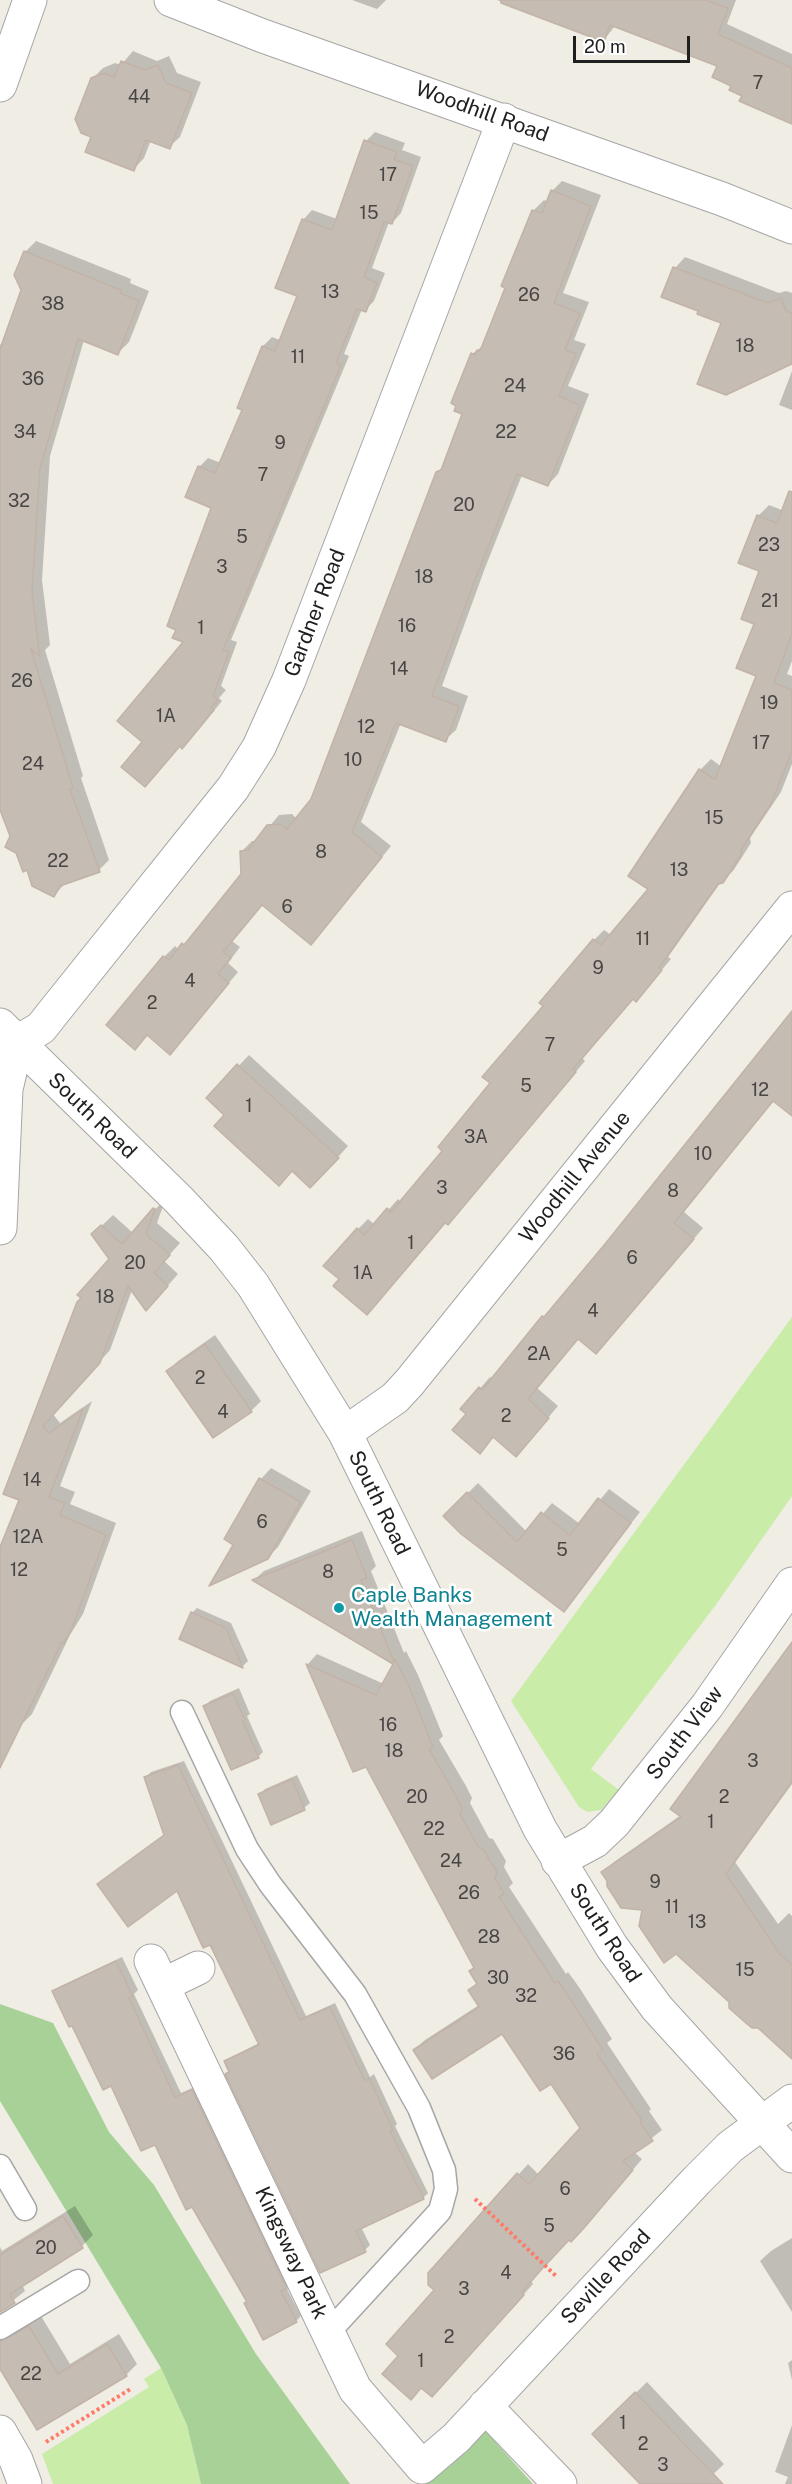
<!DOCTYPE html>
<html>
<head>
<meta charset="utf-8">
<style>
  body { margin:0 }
  #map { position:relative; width:792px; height:2484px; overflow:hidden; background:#f0ede5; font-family:"Public Sans",sans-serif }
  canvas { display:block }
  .scale { position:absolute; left:573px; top:36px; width:117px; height:27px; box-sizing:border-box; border:3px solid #1f1f1f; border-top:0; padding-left:8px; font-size:18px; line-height:21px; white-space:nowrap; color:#1f1f1f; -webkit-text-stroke:4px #fff; paint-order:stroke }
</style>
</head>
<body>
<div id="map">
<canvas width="792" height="2484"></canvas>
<div class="scale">20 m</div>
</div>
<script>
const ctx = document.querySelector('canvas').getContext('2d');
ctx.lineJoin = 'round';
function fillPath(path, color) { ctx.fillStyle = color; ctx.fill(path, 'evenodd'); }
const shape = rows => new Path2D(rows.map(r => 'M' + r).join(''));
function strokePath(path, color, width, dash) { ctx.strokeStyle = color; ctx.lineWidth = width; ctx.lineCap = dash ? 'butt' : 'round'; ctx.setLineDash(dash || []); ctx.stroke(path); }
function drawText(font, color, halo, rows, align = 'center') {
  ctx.font = font + ' "Public Sans",sans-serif'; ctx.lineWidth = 5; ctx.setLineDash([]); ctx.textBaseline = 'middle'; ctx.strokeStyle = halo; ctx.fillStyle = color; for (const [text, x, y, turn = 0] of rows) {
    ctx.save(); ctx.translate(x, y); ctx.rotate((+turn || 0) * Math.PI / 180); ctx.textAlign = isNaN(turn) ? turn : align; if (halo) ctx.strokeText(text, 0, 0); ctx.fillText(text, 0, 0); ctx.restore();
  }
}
const grass = shape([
  [792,1317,792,1496,715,1606,591,1769,619,1790,601,1810,587,1812,579,1807,511,1701],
  [161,2368,187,2425,201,2484,53,2484,42,2454,149,2387,144,2379]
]);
const forest = shape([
  [0,2004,53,2023,109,2132,154,2185,256,2354,350,2484,201,2484,187,2425,161,2368,0,2101],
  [483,2428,533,2484,423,2484]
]);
const shadow = shape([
  [352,0,386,0,377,9],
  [497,0,736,0,727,24,792,54,792,122,741,101,744,95,733,85,719,65,615,26,604,40],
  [133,51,157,61,169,56,177,73,201,82,180,137,169,147,151,140,144,158,134,169,93,136,92,79,103,68,115,63,121,65],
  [375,132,405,143,402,150,421,157,401,213,392,223,389,222,372,268,385,273,374,301,365,310,362,309,344,354,349,356,231,640,237,642,221,686,226,690,219,698,222,701,192,737,180,745,144,742,186,642,213,507,199,467,208,458,221,463,244,409,239,407,263,346,272,337,280,340,299,295,303,220,312,210,337,219,366,141],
  [562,181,601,195,563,293,589,302,574,340,586,344,568,386,589,394,558,474,548,485,522,475,485,568,442,686,468,696,456,730,445,740,401,723,361,822,391,846,321,932,263,904,232,941,240,947,228,963,238,972,180,1042,148,1034,135,1048,108,1025,164,957,175,946,179,950,243,875,242,851,252,841,257,841,279,815,292,814,297,819,312,800,437,473,445,465,464,413,472,354,484,345,533,211,544,200,548,202,552,191],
  [36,241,131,279,130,283,149,291,129,342,118,353,84,340,50,456,42,580,50,645,45,650,83,776,81,778,109,860,99,870,66,882,54,896,28,868,0,806,0,345,4,341,23,290,25,252],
  [685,257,779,293,786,291,792,293,792,362,700,311,663,297,675,268],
  [792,371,792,410,779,405],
  [769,505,792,514,792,661,787,674,792,676,792,764,781,792,750,838,751,843,733,871,721,882,668,957,671,959,646,989,634,997,582,1058,585,1061,458,1213,446,1221,341,1279,358,1229,368,1219,375,1225,398,1199,401,1202,444,1150,545,1006,594,940,604,930,611,935,650,889,630,876,700,770,711,759,722,767,758,675,756,623,761,570,758,516],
  [792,1013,792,1103,774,1100,684,1212,703,1228,606,1342,579,1338,537,1388,558,1406,526,1444,494,1436,480,1452,468,1414,462,1409,490,1377,493,1379,543,1317,555,1307],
  [249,1055,348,1146,321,1176,226,1115,208,1098],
  [166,1198,157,1223,180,1243,164,1261,178,1274,157,1298,132,1290,110,1350,53,1414,60,1423,92,1401,60,1486,75,1492,70,1504,116,1523,83,1614,70,1635,32,1714,21,1725,0,1717,0,1551,21,1499,5,1493,111,1259,93,1234,113,1215,133,1233],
  [215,1335,261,1401,251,1411,168,1371,178,1361],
  [271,1468,311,1491,278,1547,267,1558,226,1538,261,1479],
  [478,1483,527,1532,552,1503,580,1524,609,1489,640,1512,563,1610,445,1516],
  [362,1531,376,1566,371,1571,404,1653,406,1651,418,1675,443,1736,439,1740,466,1786,472,1798,470,1803,489,1838,493,1839,506,1861,504,1867,513,1883,509,1887,566,1974,568,1972,579,1987,612,2039,607,2043,651,2109,649,2111,662,2130,634,2152,642,2159,594,2216,551,2258,531,2281,533,2284,442,2385,400,2356,436,2290,430,2274,528,2164,539,2175,582,2128,551,2082,502,2032,414,2050,425,2040,479,2005,469,1991,478,1982,475,1967,367,1765,354,1770,308,1664,317,1654,384,1684,395,1664,254,1580,264,1571],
  [197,1608,231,1623,248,1661,243,1666,181,1638,192,1613],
  [792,1643,792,1784,735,1862,778,1924,789,1913,792,1916,792,2048,730,2002,644,1909,609,1881,603,1873,614,1862,681,1815],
  [239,1688,250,1714,247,1716,263,1752,258,1757,205,1706,210,1701],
  [184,1761,306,2016,335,2003,370,2077,374,2074,397,2124,395,2126,428,2193,423,2198,361,2227,370,2245,365,2250,230,2071,226,2062,231,2057,259,2043,210,1943,177,1889,98,1884,165,1834,145,1778,151,1772],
  [297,1775,310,1803,304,1808,272,1823,260,1795,265,1789],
  [122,1957,138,1990,134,1994,181,2093,197,2086,291,2282,286,2287,301,2316,296,2321,248,2301,156,2143,112,2084,54,1992,59,1987],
  [75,2206,93,2235,82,2246,22,2284,25,2291,0,2311,0,2247,2,2251],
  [792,2238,792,2312,760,2261,771,2251],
  [41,2316,70,2364,119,2334,137,2364,126,2375,37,2428,0,2366,0,2325],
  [792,2360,792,2380,788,2363],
  [647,2382,724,2464,703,2484,642,2484,594,2434],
  [792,2425,792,2484,785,2484,788,2477,775,2472]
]);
const building = shape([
  [501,0,706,0,728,8,718,34,792,68,792,124,739,101,742,96,729,90,731,86,712,77,717,66,610,25,604,42,501,3,501,0],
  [121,61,145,70,158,65,166,83,192,93,170,149,146,140,134,171,85,152,91,137,81,133,75,119,91,78,104,73,114,77,121,61],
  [364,140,397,152,394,159,413,166,392,224,384,222,364,277,377,283,366,312,357,309,336,363,341,365,223,650,229,652,213,696,218,700,211,708,214,710,182,749,180,746,145,787,121,767,142,742,117,721,183,642,172,638,176,630,167,626,211,508,185,497,198,466,215,473,242,410,237,408,262,346,275,351,297,296,275,288,302,219,332,230,364,140],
  [551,190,591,206,554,303,580,313,565,350,576,354,559,396,580,405,548,486,517,474,475,580,432,696,459,706,446,742,396,723,352,832,382,857,311,945,262,905,223,952,231,958,218,974,229,983,170,1055,147,1035,135,1050,106,1025,163,956,169,960,182,943,184,945,241,874,240,851,248,850,267,825,281,824,287,829,311,799,436,472,441,470,462,414,454,411,456,406,451,403,471,353,475,355,477,350,480,351,505,288,501,286,532,210,542,213,551,190],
  [24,251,121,290,120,293,139,301,118,355,78,339,40,468,32,592,40,657,31,649,73,788,70,789,100,872,60,886,54,897,32,886,27,870,23,872,16,853,5,847,10,836,0,810,0,349,21,290,14,275,24,251],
  [673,267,768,303,781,298,786,311,792,313,792,364,726,395,697,384,721,323,697,314,698,311,661,297,673,267],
  [789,491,792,492,792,634,774,683,792,690,792,751,771,804,741,850,741,855,723,883,718,884,659,968,662,970,636,1002,633,999,573,1069,576,1072,473,1195,448,1225,445,1223,367,1315,333,1286,339,1279,323,1266,357,1228,364,1235,387,1208,391,1212,442,1151,438,1147,490,1083,482,1077,543,1006,539,1003,593,939,601,945,648,889,628,876,699,769,715,779,756,676,736,668,754,624,741,619,759,571,738,563,757,515,777,523,789,491],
  [792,1011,792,1116,773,1101,674,1223,694,1239,596,1354,578,1339,528,1399,549,1418,516,1457,493,1437,480,1454,452,1430,466,1414,460,1409,479,1387,482,1390,542,1316,544,1317,605,1244,792,1011],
  [237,1064,339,1158,310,1188,292,1171,279,1186,214,1126,224,1115,206,1098,237,1064],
  [153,1208,155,1209,146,1234,170,1255,154,1273,168,1286,146,1311,128,1286,100,1363,43,1426,49,1433,83,1409,49,1497,65,1503,60,1515,106,1535,72,1628,64,1643,62,1642,0,1768,0,1547,19,1500,3,1494,77,1302,81,1298,77,1295,109,1259,91,1234,101,1225,122,1244,153,1208],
  [205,1344,252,1412,213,1438,166,1371,205,1344],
  [259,1478,301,1502,268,1559,209,1586,233,1545,224,1539,259,1478],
  [467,1492,517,1542,541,1512,570,1535,598,1498,631,1523,564,1612,461,1534,443,1516,467,1492],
  [352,1540,367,1578,361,1580,394,1662,395,1659,409,1686,433,1747,429,1749,456,1796,462,1809,460,1814,479,1848,483,1849,497,1872,495,1878,504,1894,499,1897,555,1983,558,1981,569,1997,603,2050,597,2054,642,2120,640,2122,653,2141,623,2161,633,2170,584,2228,571,2242,569,2240,541,2270,522,2292,524,2295,432,2397,421,2388,411,2400,382,2374,398,2356,386,2344,434,2290,428,2285,428,2273,517,2173,529,2184,580,2128,551,2084,540,2091,502,2034,432,2079,413,2050,479,2007,468,1990,477,1984,469,1971,474,1968,366,1767,353,1772,306,1664,376,1695,393,1664,252,1580,352,1540],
  [191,1612,226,1628,243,1668,179,1639,191,1612],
  [792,1642,792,1782,726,1874,780,1954,792,1965,792,2059,758,2028,752,2028,747,2024,729,2008,729,2002,676,1954,664,1963,639,1926,642,1910,621,1908,607,1886,607,1881,601,1872,681,1817,670,1809,792,1642],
  [233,1693,245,1720,243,1722,259,1758,231,1770,203,1706,233,1693],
  [178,1765,300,2020,330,2007,365,2081,369,2078,393,2130,390,2131,424,2199,356,2231,366,2252,320,2273,225,2074,229,2072,224,2061,259,2045,210,1945,203,1948,177,1891,128,1927,97,1884,164,1835,144,1777,178,1765],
  [292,1779,305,1810,271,1825,258,1794,292,1779],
  [116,1961,133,1996,129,1998,175,2097,192,2090,287,2289,281,2291,297,2322,263,2340,244,2303,247,2302,192,2207,186,2210,155,2145,141,2151,111,2086,103,2090,72,2026,69,2027,52,1991,116,1961],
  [63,2216,83,2248,10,2294,15,2303,0,2312,0,2255,63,2216],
  [29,2326,58,2374,107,2344,127,2376,37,2430,0,2369,0,2341,29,2326],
  [635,2392,694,2454,723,2484,640,2484,592,2434,635,2392]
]);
const path = shape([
  [475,2199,556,2276],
  [46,2442,132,2388]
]);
const lane = shape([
  [182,1712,247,1849,270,1884,355,1994,419,2108,444,2170,446,2189,440,2211,328,2333],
  [0,2166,25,2209],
  [0,2328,78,2281]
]);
const street = shape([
  [171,0,263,36,722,199,792,227],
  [0,85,30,0],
  [0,1025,179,1200,224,1248,253,1285,345,1433,540,1829,612,1947,657,2008,792,2156],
  [17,1042,41,1028,52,1014,233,788,259,747,289,680,504,120],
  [0,1228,6,1089,17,1042],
  [345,1433,395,1398,409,1383,792,908],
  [558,1861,595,1841,614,1823,707,1706,792,1584],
  [151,1961,355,2389,422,2467,456,2438,697,2180,730,2147,792,2101],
  [163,1985,198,1968],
  [485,2406,560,2484],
  [0,2432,16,2460,25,2484]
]);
const markers = [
  [339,1608,6,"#0f9aa8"]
];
const numberNames = [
  ["7",758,83],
  ["44",139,97],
  ["17",388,175],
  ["15",369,213],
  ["13",330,292],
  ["26",529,295],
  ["38",53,304],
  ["18",745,346],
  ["11",298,357],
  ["36",33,379],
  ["24",515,386],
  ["34",25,432],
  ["22",506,432],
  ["9",280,443],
  ["7",263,475],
  ["32",19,501],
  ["20",464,505],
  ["5",242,537],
  ["23",769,545],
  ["3",222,567],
  ["18",424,577],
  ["21",770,601],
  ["16",407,626],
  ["1",201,628],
  ["14",399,669],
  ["26",22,681],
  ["19",769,703],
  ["1A",166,716],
  ["12",366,727],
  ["17",761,743],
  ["10",353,760],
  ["24",33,764],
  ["15",714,818],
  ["8",321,852],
  ["22",58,861],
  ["13",679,870],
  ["6",287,907],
  ["11",643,939],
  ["9",598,968],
  ["4",190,981],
  ["2",152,1003],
  ["7",550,1045],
  ["5",526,1086],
  ["12",760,1090],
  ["1",249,1106],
  ["3A",476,1137],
  ["10",703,1154],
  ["3",442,1188],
  ["8",673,1191],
  ["1",411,1243],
  ["6",632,1258],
  ["20",135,1263],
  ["1A",363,1273],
  ["18",105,1297],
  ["4",593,1311],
  ["2A",539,1354],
  ["2",200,1378],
  ["4",223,1412],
  ["2",506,1416],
  ["14",32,1480],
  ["6",262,1522],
  ["12A",28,1537],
  ["5",562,1550],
  ["12",19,1570],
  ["8",328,1572],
  ["16",388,1725],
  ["18",394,1751],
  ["3",753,1761],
  ["20",417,1797],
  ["2",724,1797],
  ["1",711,1822],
  ["22",434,1829],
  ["24",451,1861],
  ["9",655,1882],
  ["26",469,1893],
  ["11",672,1907],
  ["13",697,1922],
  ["28",489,1937],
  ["15",745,1970],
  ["30",498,1978],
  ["32",526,1996],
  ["36",564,2054],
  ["6",565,2189],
  ["5",549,2226],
  ["20",46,2248],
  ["4",506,2273],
  ["3",464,2289],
  ["2",449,2337],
  ["1",421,2361],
  ["22",31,2374],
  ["1",623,2423],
  ["2",643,2444],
  ["3",663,2465]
];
const streetNames = [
  ["Woodhill Road",482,112,20],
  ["Gardner Road",315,613,-69],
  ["South Road",92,1116,44],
  ["Woodhill Avenue",575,1177,-51],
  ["South Road",379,1503,64],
  ["South View",685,1733,-53],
  ["South Road",605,1933,57],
  ["Kingsway Park",291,2253,65],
  ["Seville Road",606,2277,-47]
];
const cultureNames = [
  ["Caple Banks",351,1596],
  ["Wealth Management",351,1620]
];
fillPath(grass, '#c9eca9');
fillPath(forest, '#a8d198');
fillPath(shadow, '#0003');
fillPath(building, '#c5bcb4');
strokePath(building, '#c2b3a6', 1.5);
strokePath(lane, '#a6a6a6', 25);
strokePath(street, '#a6a6a6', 35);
strokePath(path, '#ff7a67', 4, [3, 3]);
strokePath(lane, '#fff', 22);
strokePath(street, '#fff', 33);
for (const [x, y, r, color] of markers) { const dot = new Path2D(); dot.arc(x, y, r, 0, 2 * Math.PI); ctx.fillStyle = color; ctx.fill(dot); strokePath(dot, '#fff', 2); }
drawText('18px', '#484644', null, numberNames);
drawText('21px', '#1f1f1f', '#fff', streetNames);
drawText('21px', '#0d838f', '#fff', cultureNames, 'left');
</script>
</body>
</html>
